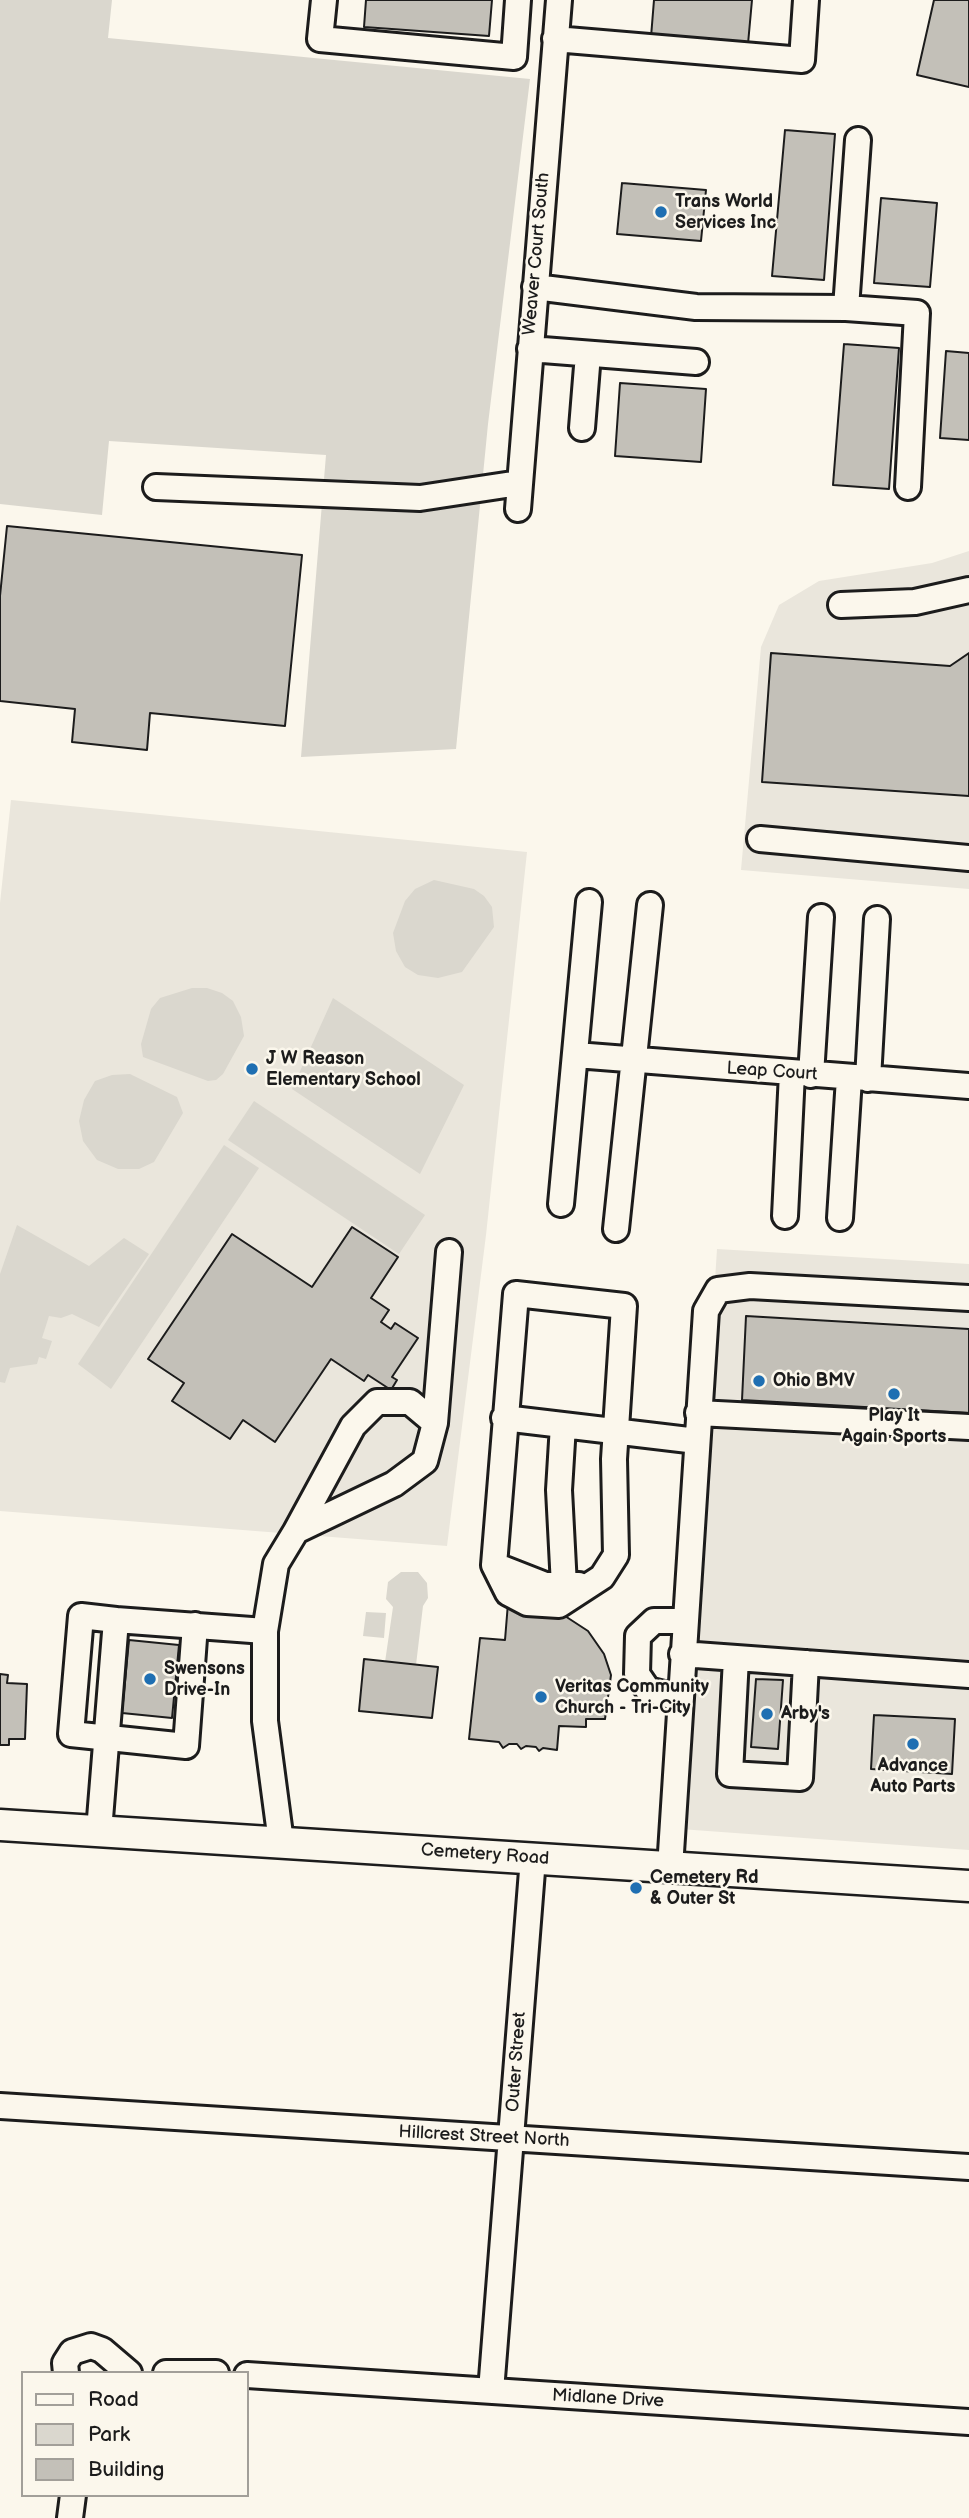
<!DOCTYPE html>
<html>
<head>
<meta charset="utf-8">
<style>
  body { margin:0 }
  #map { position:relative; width:969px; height:2518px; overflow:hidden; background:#fbf7ec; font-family:"Balsamiq Sans",sans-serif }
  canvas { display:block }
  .legend { position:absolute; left:21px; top:2371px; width:228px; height:126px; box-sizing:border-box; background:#fbf7ec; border:2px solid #a29f99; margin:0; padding:9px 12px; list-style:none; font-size:21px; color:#1c1c1c }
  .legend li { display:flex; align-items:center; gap:14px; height:35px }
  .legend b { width:35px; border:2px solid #a29f99 }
</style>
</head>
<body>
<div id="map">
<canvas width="969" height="2518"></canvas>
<ul class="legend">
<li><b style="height:9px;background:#fbf7ec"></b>Road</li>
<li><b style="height:19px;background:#dad7ce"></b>Park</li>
<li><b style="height:19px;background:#c3c0b8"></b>Building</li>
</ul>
</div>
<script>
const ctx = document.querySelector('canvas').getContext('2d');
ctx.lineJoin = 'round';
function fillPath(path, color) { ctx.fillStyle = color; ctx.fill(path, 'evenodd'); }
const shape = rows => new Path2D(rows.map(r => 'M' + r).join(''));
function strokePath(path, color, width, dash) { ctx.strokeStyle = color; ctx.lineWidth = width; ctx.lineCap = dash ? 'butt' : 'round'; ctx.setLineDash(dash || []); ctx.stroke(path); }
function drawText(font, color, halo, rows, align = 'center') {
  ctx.font = font + ' "Balsamiq Sans",sans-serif'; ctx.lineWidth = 5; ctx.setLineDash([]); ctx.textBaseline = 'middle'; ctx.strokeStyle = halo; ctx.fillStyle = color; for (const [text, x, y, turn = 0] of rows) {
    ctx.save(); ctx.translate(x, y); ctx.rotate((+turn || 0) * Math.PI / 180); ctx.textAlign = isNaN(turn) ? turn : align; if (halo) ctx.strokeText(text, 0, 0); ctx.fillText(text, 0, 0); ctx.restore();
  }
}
const built = shape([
  [969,551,969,889,741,870,761,647,779,605,819,581,932,563],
  [11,800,527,852,486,1235,447,1546,0,1511,0,903],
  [717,1249,969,1264,969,1850,680,1829]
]);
const green = shape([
  [0,0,112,0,108,38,530,79,488,424,456,749,301,757,326,455,109,441,102,515,0,504],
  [434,880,474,889,484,896,492,907,494,927,462,972,438,978,418,975,405,967,396,951,393,933,405,901,415,889],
  [192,988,207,988,222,993,233,1001,241,1017,244,1036,223,1074,216,1080,208,1081,143,1057,141,1044,151,1009,160,998],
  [333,998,464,1085,420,1174,292,1089],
  [130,1074,177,1097,183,1113,154,1162,139,1169,118,1169,97,1160,83,1141,79,1121,84,1100,95,1081,112,1075],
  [254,1101,425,1215,399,1254,228,1140],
  [224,1145,259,1168,111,1389,78,1364],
  [17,1225,89,1266,124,1238,149,1254,99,1327,72,1314,61,1318,49,1316,42,1338,52,1341,46,1359,39,1357,37,1364,10,1368,5,1383,0,1382,0,1274],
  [401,1572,418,1572,427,1583,428,1598,423,1606,416,1665,385,1662,393,1607,386,1599,388,1582],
  [366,1612,386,1613,384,1638,363,1636]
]);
const building = shape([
  [366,0,492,0,489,36,364,27,366,0],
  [654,0,752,0,748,44,651,37,654,0],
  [934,0,969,0,969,87,917,75,934,0],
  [785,130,835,134,824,280,772,276,785,130],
  [622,183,706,190,701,241,617,234,622,183],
  [881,198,937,203,930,287,874,283,881,198],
  [844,344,899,348,889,489,833,485,844,344],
  [946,351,969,353,969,440,940,438,946,351],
  [620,383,706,389,701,462,615,456,620,383],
  [7,526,302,555,285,726,150,713,147,750,72,742,75,709,0,701,0,596,7,526],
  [771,653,950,666,969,653,969,796,762,782,771,653],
  [352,1227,398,1257,371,1298,389,1310,381,1322,391,1329,395,1323,418,1338,392,1377,397,1380,391,1390,368,1375,364,1381,331,1359,275,1442,243,1420,230,1439,172,1401,184,1383,148,1359,232,1234,312,1287,352,1227],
  [746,1316,969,1329,969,1413,742,1400,746,1316],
  [508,1603,565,1612,565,1616,588,1631,604,1654,611,1675,605,1719,586,1719,586,1727,559,1726,557,1750,543,1748,539,1751,536,1747,526,1746,521,1749,517,1744,509,1744,503,1748,499,1742,469,1739,480,1638,505,1640,508,1603],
  [129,1640,179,1645,172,1718,122,1713,129,1640],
  [364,1659,438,1667,432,1718,359,1711,364,1659],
  [0,1674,8,1675,7,1683,27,1684,25,1739,9,1739,9,1745,0,1745,0,1674],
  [756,1679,783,1680,778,1749,751,1747,756,1679],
  [874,1715,955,1719,952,1774,871,1769,874,1715]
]);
const minor = shape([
  [324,0,320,39,514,57,518,0],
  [555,39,802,60,806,0],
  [535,287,696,307,846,308,858,140],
  [846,308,917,313,908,487],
  [530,349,696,362],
  [582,428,588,354],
  [156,487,420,498,519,483],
  [518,509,559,0],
  [841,605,915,602,969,590],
  [760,839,969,858],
  [576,1055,969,1086],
  [811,1075,821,917],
  [868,1079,877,919],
  [561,1204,589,902],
  [785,1216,792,1073],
  [840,1218,849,1078],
  [616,1229,650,905],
  [516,1294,624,1306,614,1459,616,1555,602,1577,559,1605,527,1603,508,1593,494,1565,516,1294],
  [698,1413,969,1427],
  [504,1418,697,1441],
  [563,1425,559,1490,564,1586],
  [296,1531,353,1426,377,1402,410,1402,435,1423],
  [494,1565,545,1585,579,1585],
  [116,1620,81,1616,71,1734,186,1746,195,1625],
  [682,1654,969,1675],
  [736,1658,730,1774,800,1778,806,1663],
  [680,1698,648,1690,637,1674,638,1636,654,1621,685,1621],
  [99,1831,116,1620,265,1631],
  [281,1842,265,1721,265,1631,276,1564,296,1531,394,1484,425,1461,435,1423,449,1252],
  [670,1868,706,1311,718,1290,750,1286,969,1298],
  [0,2106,969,2167],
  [66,2373,65,2363,72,2352,91,2346,102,2350,129,2373],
  [166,2373,216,2373],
  [247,2375,969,2422],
  [491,2391,533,1858],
  [70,2518,73,2495]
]);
const major = shape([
  [0,1825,969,1886]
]);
const markers = [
  [661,212,7,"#1f6fb2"],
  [252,1069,7,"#1f6fb2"],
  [759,1381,7,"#1f6fb2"],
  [894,1394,7,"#1f6fb2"],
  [150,1679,7,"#1f6fb2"],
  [541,1697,7,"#1f6fb2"],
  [767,1714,7,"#1f6fb2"],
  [913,1744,7,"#1f6fb2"],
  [636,1888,7,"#1f6fb2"]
];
const poiNames = [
  ["Trans World",675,202],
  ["Services Inc",675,223],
  ["J W Reason",266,1059],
  ["Elementary School",266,1080],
  ["Ohio BMV",773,1381],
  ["Play It",894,1416,"center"],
  ["Again Sports",894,1437,"center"],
  ["Swensons",164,1669],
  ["Drive-In",164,1690],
  ["Veritas Community",555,1687],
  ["Church - Tri-City",555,1708],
  ["Arby's",781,1714],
  ["Advance",913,1766,"center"],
  ["Auto Parts",913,1787,"center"],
  ["Cemetery Rd",650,1878],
  ["& Outer St",650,1899]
];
const streetNames = [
  ["Weaver Court South",537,254,-85],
  ["Leap Court",772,1072,4],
  ["Cemetery Road",485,1855,4],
  ["Outer Street",517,2062,-86],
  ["Hillcrest Street North",484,2137,3],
  ["Midlane Drive",608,2399,3]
];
fillPath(built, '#eae6dc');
fillPath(green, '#dad7ce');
fillPath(building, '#c3c0b8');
strokePath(building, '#1c1c1c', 2);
strokePath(minor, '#1c1c1c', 30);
strokePath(major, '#1c1c1c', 35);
strokePath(minor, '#fbf7ec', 24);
strokePath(major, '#fbf7ec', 30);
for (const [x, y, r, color] of markers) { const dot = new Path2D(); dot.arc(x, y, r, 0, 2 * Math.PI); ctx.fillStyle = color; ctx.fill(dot); strokePath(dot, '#fbf7ec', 2.5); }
drawText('bold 18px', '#1c1c1c', '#fbf7ec', poiNames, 'left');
drawText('18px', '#1c1c1c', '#fbf7ec', streetNames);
</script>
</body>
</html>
